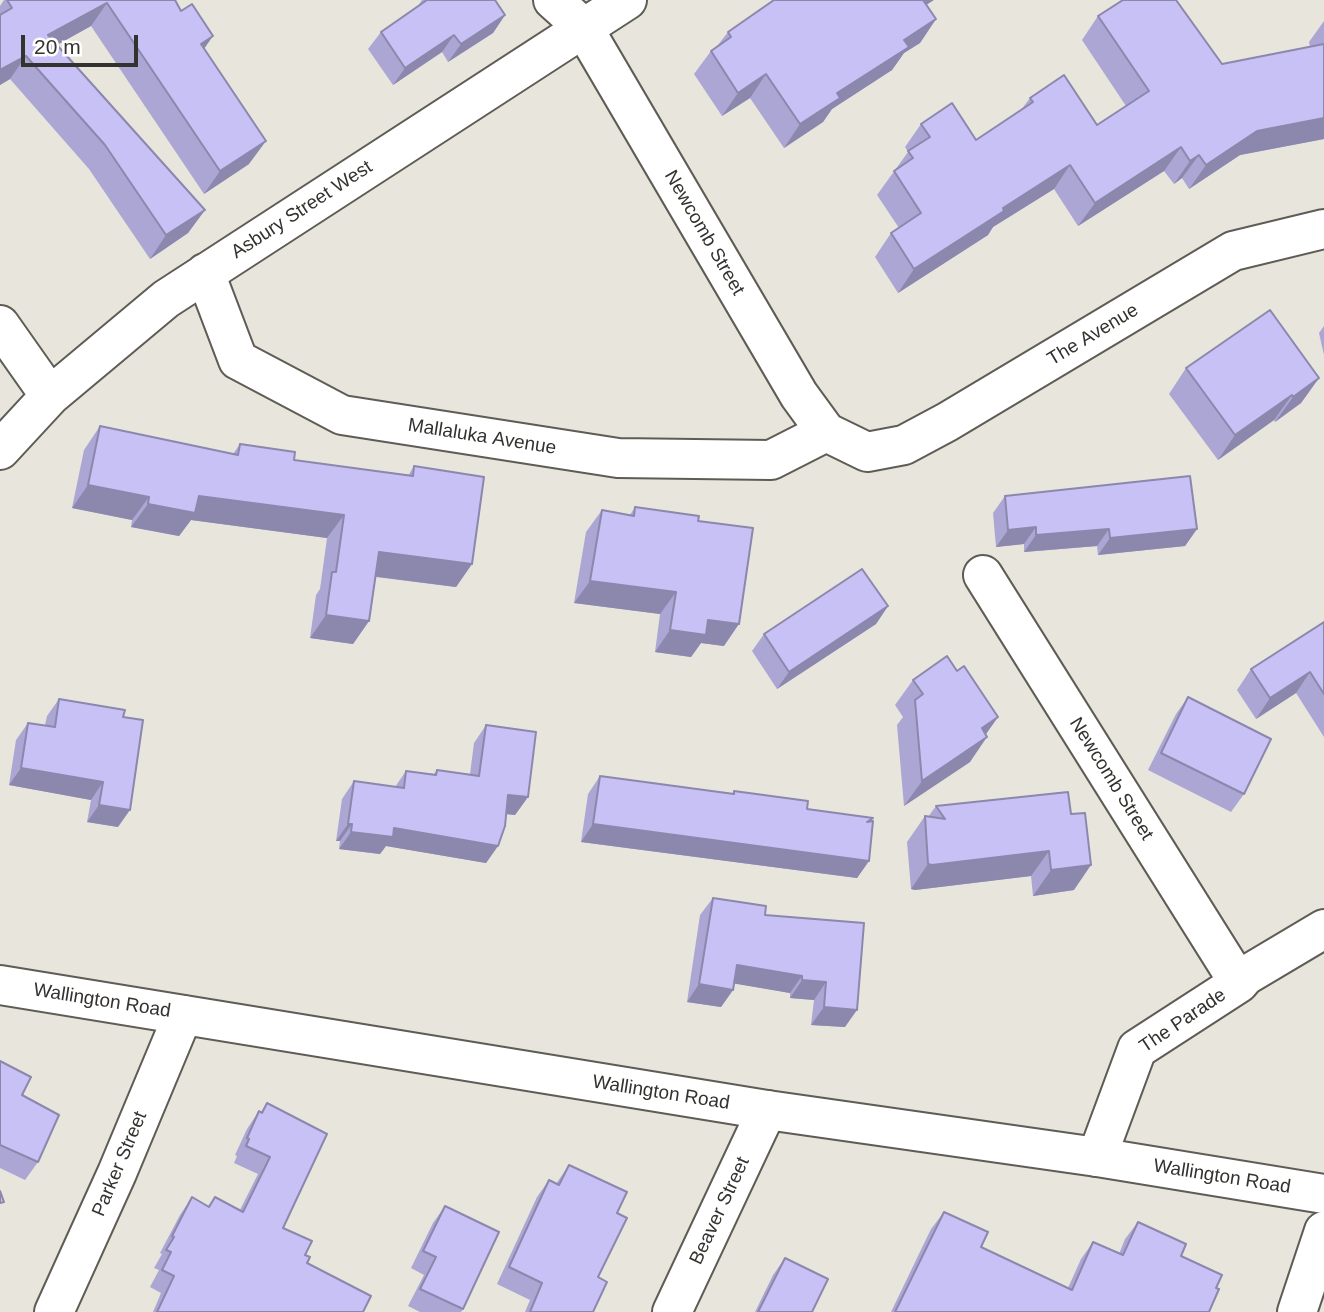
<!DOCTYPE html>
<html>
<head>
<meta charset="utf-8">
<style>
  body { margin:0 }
  #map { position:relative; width:1324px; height:1312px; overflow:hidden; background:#e8e5dc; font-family:Arial,sans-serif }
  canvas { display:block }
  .scale { position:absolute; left:21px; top:35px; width:117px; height:32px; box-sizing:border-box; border:4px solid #34322f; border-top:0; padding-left:9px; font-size:21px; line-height:24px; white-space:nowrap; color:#34322f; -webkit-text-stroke:5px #fff; paint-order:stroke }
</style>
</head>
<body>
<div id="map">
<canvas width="1324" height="1312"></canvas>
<div class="scale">20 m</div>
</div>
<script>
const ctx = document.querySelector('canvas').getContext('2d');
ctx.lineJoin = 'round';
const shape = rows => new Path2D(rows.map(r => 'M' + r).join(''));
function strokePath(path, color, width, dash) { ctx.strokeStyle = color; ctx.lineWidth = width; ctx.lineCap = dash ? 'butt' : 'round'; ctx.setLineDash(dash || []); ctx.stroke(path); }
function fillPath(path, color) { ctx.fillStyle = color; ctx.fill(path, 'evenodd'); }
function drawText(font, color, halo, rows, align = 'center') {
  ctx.font = font + ' Arial,sans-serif'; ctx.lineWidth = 6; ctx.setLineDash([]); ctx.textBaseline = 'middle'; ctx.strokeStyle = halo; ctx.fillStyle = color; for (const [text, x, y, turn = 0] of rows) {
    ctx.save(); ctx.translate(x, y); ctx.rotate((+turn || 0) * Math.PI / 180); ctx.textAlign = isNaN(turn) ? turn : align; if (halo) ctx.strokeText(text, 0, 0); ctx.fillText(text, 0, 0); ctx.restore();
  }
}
const street = shape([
  [553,0,583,27,799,395,826,432,867,452,904,445,947,422,1233,251,1324,229],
  [205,273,238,360,342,415,618,458,771,460,826,432],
  [0,325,50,396],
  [0,450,50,396,166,299,627,0],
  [983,575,1239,983],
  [1097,1157,1137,1049,1239,983,1245,976,1324,929],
  [54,1312,117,1173,183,1015],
  [672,1312,767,1110],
  [1297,1312,1324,1231]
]);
const secondary = shape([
  [0,985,767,1110,1097,1157,1324,1194]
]);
const wall = shape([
  [4,0,175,0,204,48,249,164,204,194,91,26,56,45,205,210,188,233,150,259,89,169,10,79,0,85,0,6],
  [422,0,495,0,505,15,493,33,448,62,442,52,393,85,368,49,381,32,418,6],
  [926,5,936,19,920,43,904,53,892,70,832,109,823,122,784,148,750,98,722,116,694,74,711,51,718,45,728,32],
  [1098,16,1222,64,1310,47,1309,42,1324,21,1324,139,1240,155,1189,189,1182,178,1174,184,1164,171,1078,226,1054,189,993,227,988,235,898,293,875,257,891,233,899,228,877,195,908,152,905,147,921,124,976,140,1021,110,1030,98,1097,125,1126,106,1082,40],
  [1324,326,1324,355,1319,333],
  [1186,368,1319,378,1301,403,1275,422,1274,420,1218,460,1169,394],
  [100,426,233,454,240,444,294,460,408,476,414,466,472,564,456,587,376,577,369,621,353,644,310,638,316,595,320,589,327,538,191,520,179,536,131,527,132,520,72,508,84,450],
  [1005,496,1197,529,1185,546,1098,555,1097,546,1024,552,1024,544,996,547,993,513],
  [635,507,698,521,724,646,701,643,691,657,655,652,660,614,574,603,586,532,602,510,630,515],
  [888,606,876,624,777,689,752,651,764,634],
  [1324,622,1324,737,1296,693,1256,719,1237,690,1251,669],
  [957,671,998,717,986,734,970,762,904,806,897,725,903,717,895,705,913,680],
  [1188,697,1244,794,1231,812,1148,770,1176,714],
  [59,699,123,717,118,827,87,822,91,800,9,785,16,740,28,723,45,725,47,716],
  [486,725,528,797,515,815,506,814,498,846,486,863,386,846,380,854,339,849,340,841,336,841,342,799,354,781,395,787,406,771,434,774,437,770,470,774,474,743],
  [600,776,732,794,734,791,807,809,870,821,869,861,857,878,581,842,588,794],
  [1068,792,1074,890,1033,896,1031,876,915,890,911,889,907,842,925,816,928,817,936,806],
  [713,898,765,915,864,923,845,1027,811,1025,814,1000,790,998,790,993,734,983,733,990,721,1007,687,1002,700,915],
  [0,1061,22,1095,38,1162,25,1180,0,1168],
  [267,1103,283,1228,305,1255,307,1263,363,1312,153,1312,161,1293,150,1287,159,1270,154,1268,162,1254,160,1253,180,1215,192,1197,208,1206,215,1197,240,1210,258,1174,234,1163,237,1156,235,1155,247,1129,259,1111,261,1112],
  [569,1165,617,1213,598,1277,593,1312,525,1312,530,1300,497,1284,537,1197,549,1180,556,1184],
  [445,1206,463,1309,461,1312,420,1312,408,1306,424,1275,411,1268,433,1223],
  [944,1212,981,1247,1068,1288,1081,1259,1093,1242,1119,1254,1125,1239,1138,1222,1181,1256,1216,1288,1209,1312,891,1312,931,1229],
  [785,1258,812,1312,755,1312,773,1275]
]);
const shadedWall = shape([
  [917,0,934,0,904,19],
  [107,3,91,26,32,59,48,35],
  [505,15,493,33,448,62,461,44],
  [936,19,920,43,904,53,892,70,832,109,823,122,784,148,800,124,837,93,904,40],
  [454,35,442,52,393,85,405,68],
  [213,36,197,59,201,44],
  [26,56,10,79,0,85,0,70],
  [766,74,750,98,722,116,738,93],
  [1324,118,1324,139,1240,155,1189,189,1206,165,1257,131],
  [266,141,249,164,204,194,220,171],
  [1181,147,1164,171,1078,226,1095,203],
  [1199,155,1182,178,1174,184,1190,161],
  [1070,165,1054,189,993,227,988,235,898,293,914,269,1003,208],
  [205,210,188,233,150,259,166,235],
  [1319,378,1301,403,1275,422,1293,397],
  [1292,395,1274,420,1218,460,1235,435],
  [88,485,149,497,132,520,72,508],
  [199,496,344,515,327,538,191,520,179,536,131,527,148,504],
  [1036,527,1024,544,996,547,1008,530],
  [1109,529,1097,546,1024,552,1036,535],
  [1197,529,1185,546,1098,555,1110,538],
  [379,552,472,564,456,587,363,575],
  [590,581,676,592,660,614,574,603],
  [888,606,876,624,777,689,789,672],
  [326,615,369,621,353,644,310,638],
  [708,620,739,624,724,646,701,643,691,657,655,652,670,630],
  [1310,672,1296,693,1256,719,1270,698],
  [998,717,981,741,987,737,970,762,904,806,922,781,982,728],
  [21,768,103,782,91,800,9,785],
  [508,795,528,797,515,815,496,813],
  [99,805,130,810,118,827,87,822],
  [348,824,352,824,340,841,336,841],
  [593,824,869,861,857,878,581,842],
  [394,828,498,846,486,863,386,846,380,854,339,849,351,832],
  [1049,851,1031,876,915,890,911,889,928,864],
  [1091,865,1074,890,1033,896,1051,870],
  [737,965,802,976,790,993,725,982],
  [802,980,826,982,814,1000,790,998],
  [699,984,733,990,721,1007,687,1002],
  [824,1007,857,1010,845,1027,811,1025]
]);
const building = shape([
  [7,0,175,0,181,11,192,4,213,36,201,44,266,141,220,171,107,3,48,35,205,210,166,235,105,145,26,56,0,70,0,15,12,8,7,0],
  [427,0,495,0,505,15,461,44,454,35,405,68,381,32,427,0],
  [774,0,923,0,936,19,904,40,909,47,837,93,840,98,800,124,766,74,738,93,711,51,731,37,728,32,774,0],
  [1123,0,1176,0,1222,64,1324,44,1324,118,1257,131,1206,165,1199,155,1190,161,1181,147,1095,203,1070,165,1003,208,1004,211,914,269,891,233,921,213,894,171,913,158,908,151,930,137,921,124,952,103,976,140,1033,102,1030,98,1064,75,1097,125,1149,91,1098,16,1123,0],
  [1270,310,1319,378,1293,397,1292,395,1235,435,1186,368,1270,310],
  [100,426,238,455,240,444,295,452,294,460,413,476,414,466,484,477,472,564,379,552,369,621,326,615,332,572,336,572,344,515,199,496,195,513,148,504,149,497,88,485,100,426],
  [1190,476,1197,529,1110,538,1109,529,1036,535,1036,527,1008,530,1005,496,1190,476],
  [635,507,699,516,698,521,753,528,739,624,708,620,706,635,670,630,676,592,590,581,602,510,634,516,635,507],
  [862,569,888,606,789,672,764,634,862,569],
  [1324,622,1324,694,1310,672,1270,698,1251,669,1324,622],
  [947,656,957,671,964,666,998,717,982,728,987,737,922,781,915,700,923,694,913,680,947,656],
  [1188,697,1271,739,1244,794,1161,753,1188,697],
  [59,699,125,710,123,717,143,720,130,810,99,805,103,782,21,768,28,723,55,727,59,699],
  [486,725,536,732,528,797,508,795,505,826,498,846,394,828,393,837,351,832,352,824,348,824,354,781,404,788,406,771,436,775,437,770,479,776,486,725],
  [600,776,734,794,734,791,808,801,807,809,873,818,867,822,873,821,869,861,593,824,600,776],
  [1068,792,1071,814,1085,813,1091,865,1051,870,1049,851,932,865,928,864,925,816,945,819,936,806,1068,792],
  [713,898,766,906,765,915,864,923,857,1010,824,1007,826,982,802,980,802,976,737,965,733,990,699,984,713,898],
  [0,1061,31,1077,22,1095,59,1115,38,1162,0,1145,0,1061],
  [267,1103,327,1134,283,1228,312,1241,305,1255,310,1257,307,1263,371,1296,363,1312,157,1312,174,1276,162,1270,171,1252,166,1250,174,1237,172,1236,192,1197,209,1207,215,1197,243,1212,270,1157,246,1146,249,1139,247,1138,259,1111,262,1113,267,1103],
  [569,1165,627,1192,617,1213,627,1218,598,1277,607,1282,593,1312,530,1312,542,1283,509,1267,549,1180,559,1185,569,1165],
  [0,1191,4,1202,0,1203,0,1191],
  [445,1206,499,1232,463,1309,420,1289,436,1257,423,1251,445,1206],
  [944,1212,988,1232,981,1247,1072,1290,1093,1242,1123,1255,1138,1222,1186,1244,1181,1256,1222,1275,1216,1288,1219,1289,1209,1312,895,1312,944,1212],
  [785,1258,828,1279,812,1312,758,1312,785,1258]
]);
const streetNames = [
  ["Asbury Street West",302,210,-33],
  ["Newcomb Street",704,233,60],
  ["The Avenue",1093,335,-31],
  ["Mallaluka Avenue",482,437,9],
  ["Newcomb Street",1111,779,58],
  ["Wallington Road",102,1001,9],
  ["The Parade",1183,1021,-34],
  ["Wallington Road",661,1093,9],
  ["Parker Street",120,1164,-67],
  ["Wallington Road",1222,1177,9],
  ["Beaver Street",720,1211,-65]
];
strokePath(street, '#5f5c55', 42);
strokePath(secondary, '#5f5c55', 42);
strokePath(street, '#fff', 38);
strokePath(secondary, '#fff', 38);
fillPath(wall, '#aca6d4');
fillPath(shadedWall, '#8c87ac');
fillPath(building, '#c8c1f6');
strokePath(building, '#8c87ac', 2);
drawText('19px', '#34322f', '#fff', streetNames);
</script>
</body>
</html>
